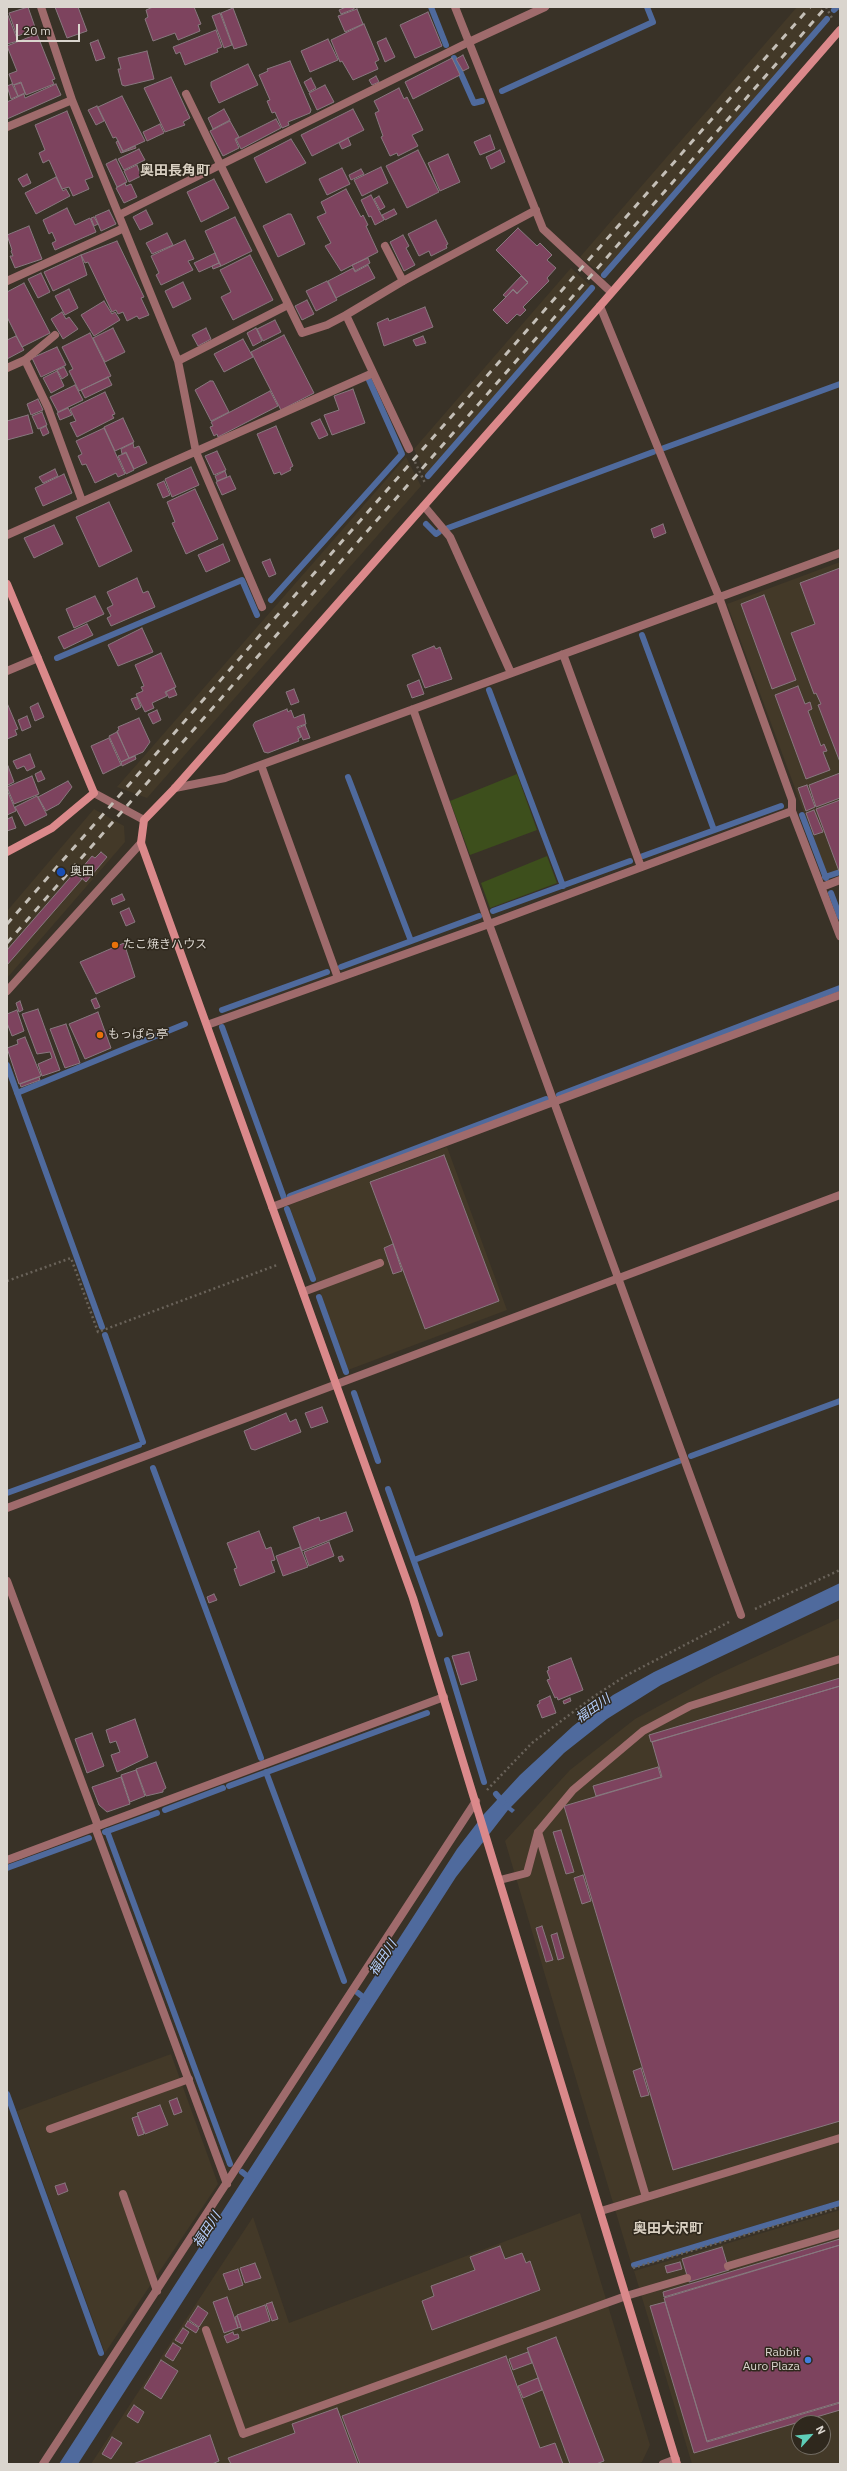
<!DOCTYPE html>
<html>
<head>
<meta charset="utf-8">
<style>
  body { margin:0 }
  #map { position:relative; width:847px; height:2471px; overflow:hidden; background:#393227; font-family:"IBM Plex Sans",sans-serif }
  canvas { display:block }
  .frame { position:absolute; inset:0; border:8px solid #dad5ce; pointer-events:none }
  .north { position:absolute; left:791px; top:2415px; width:40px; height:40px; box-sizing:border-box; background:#2f281d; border:1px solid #736d64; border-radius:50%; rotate:63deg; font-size:11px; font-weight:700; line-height:16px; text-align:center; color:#dad5ce }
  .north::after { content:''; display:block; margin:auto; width:14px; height:18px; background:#5eceb8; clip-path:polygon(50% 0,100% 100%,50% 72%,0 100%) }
  .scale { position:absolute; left:16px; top:24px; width:64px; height:18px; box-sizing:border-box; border:2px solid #dad5ce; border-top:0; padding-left:5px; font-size:12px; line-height:14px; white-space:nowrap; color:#dad5ce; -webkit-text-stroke:3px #2f281d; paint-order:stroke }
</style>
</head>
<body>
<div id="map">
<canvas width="847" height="2471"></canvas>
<div class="frame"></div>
<div class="north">N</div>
<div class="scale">20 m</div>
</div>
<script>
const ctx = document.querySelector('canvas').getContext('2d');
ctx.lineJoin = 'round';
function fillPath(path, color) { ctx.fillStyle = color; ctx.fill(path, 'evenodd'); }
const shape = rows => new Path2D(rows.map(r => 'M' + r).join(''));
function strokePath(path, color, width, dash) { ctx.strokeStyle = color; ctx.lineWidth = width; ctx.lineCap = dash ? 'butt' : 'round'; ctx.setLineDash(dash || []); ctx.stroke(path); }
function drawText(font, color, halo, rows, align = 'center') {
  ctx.font = font + ' "IBM Plex Sans","Noto Sans JP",sans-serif'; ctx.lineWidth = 3; ctx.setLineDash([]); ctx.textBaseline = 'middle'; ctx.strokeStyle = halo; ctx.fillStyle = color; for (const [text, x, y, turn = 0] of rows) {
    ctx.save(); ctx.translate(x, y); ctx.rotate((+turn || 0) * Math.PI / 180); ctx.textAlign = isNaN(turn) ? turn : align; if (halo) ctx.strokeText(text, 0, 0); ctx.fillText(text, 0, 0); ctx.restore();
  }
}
const built = shape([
  [797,7,821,7,826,16,601,274,580,257],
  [571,268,591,286,426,475,414,449],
  [406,457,421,486,147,798,117,787],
  [840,562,840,871,827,875,727,604],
  [94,809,124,826,125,842,7,978,7,911],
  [447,1147,507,1310,348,1370,289,1205],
  [840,1618,840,2200,631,2263,505,1841,570,1770,635,1719,714,1676],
  [171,2054,218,2184,105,2353,17,2111],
  [840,2210,840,2464,692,2464,634,2271],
  [799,2423,823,2423,823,2447,799,2447],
  [580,2213,650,2445,642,2462,637,2464,91,2464,253,2217,289,2323]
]);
const green = shape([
  [517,774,537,830,470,855,450,801],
  [547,856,557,883,490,908,481,883]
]);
const water = shape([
  [840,1583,840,1600,661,1685,607,1719,564,1753,511,1807,515,1810,512,1813,508,1810,456,1877,78,2464,59,2464,457,1849,484,1814,520,1775,573,1726,613,1695,654,1672]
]);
const stream = shape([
  [431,7,446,45],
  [834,10,837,7],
  [454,58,474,103,482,101],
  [502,91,653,22,647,7],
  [604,275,827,19],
  [664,448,840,384],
  [428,476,592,288],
  [426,524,436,534,439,532],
  [448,528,653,452],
  [271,600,402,454,369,380],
  [642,635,714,830],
  [57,658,242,580,257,615],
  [489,690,563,886],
  [348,777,411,941],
  [802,815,826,878],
  [643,856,781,806],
  [825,877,840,872],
  [831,893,840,917],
  [493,911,630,861],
  [341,967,479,916],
  [222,1010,327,972],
  [222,1027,284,1198],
  [7,1065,102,1327],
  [17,1093,185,1024],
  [559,1095,840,988],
  [290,1196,546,1099],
  [287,1209,313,1279],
  [319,1297,346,1372],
  [105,1335,143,1442],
  [354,1393,378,1461],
  [691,1456,840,1401],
  [153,1468,261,1758],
  [388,1489,440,1634],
  [7,1493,139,1445],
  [414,1560,679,1461],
  [447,1660,484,1782],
  [266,1772,344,1981],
  [229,1786,427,1713],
  [496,1794,503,1802],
  [165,1810,223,1788],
  [107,1831,230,2164],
  [105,1832,157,1813],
  [7,1868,89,1838],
  [358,1993,368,2001],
  [7,2094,101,2353],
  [242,2172,252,2180],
  [634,2265,840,2203]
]);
const building = shape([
  [28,7,36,30,17,36,9,13,28,7],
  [55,7,78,7,87,31,67,38,55,7],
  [153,7,194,7,201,24,198,25,200,31,178,40,175,33,153,41,145,19,148,17,146,10,153,7],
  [346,7,354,7,354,9,341,14,339,10,346,7],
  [233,8,247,45,234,49,221,13,233,8],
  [357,9,363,24,345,32,338,16,357,9],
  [428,12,442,46,415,58,400,25,428,12],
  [7,13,18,41,7,44,7,13],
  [220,13,232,45,224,48,212,16,220,13],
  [364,24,379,60,375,62,378,69,353,80,342,61,340,62,331,40,364,24],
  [216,30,222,47,217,49,218,52,185,65,180,52,176,54,173,47,216,30],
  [37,34,55,79,52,80,54,84,26,95,21,82,13,85,9,74,17,71,7,46,37,34],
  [386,38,395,57,385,62,377,42,386,38],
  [328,39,338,60,310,72,301,51,328,39],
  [98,40,105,58,96,61,90,43,98,40],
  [147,51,154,79,125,86,122,85,118,69,121,69,118,58,147,51],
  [463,55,469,68,463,71,456,59,463,55],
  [452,58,460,75,413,99,405,82,452,58],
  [290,61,311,110,310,113,288,122,289,125,282,128,275,112,272,113,267,101,270,100,259,75,268,71,267,69,290,61],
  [248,64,258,85,219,103,211,86,211,82,248,64],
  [376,76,379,82,372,85,369,80,376,76],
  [171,77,190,118,183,122,185,125,165,132,144,88,171,77],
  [311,78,316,88,309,92,304,82,311,78],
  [21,83,25,93,18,96,14,85,21,83],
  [12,84,18,96,11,99,7,86,12,84],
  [56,84,61,95,7,119,7,102,24,94,25,98,56,84],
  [325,85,334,102,317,110,309,93,325,85],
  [399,88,404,99,407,97,423,130,412,135,418,146,398,156,397,153,390,156,381,137,383,136,375,113,379,111,374,101,399,88],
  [122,96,145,141,123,151,116,137,113,138,98,107,122,96],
  [97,106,104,121,96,125,88,110,97,106],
  [224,109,230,120,213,129,208,118,224,109],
  [353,109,364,130,312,156,301,135,353,109],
  [67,111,93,177,85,180,89,189,73,196,69,187,62,189,49,160,43,163,39,153,45,150,35,125,67,111],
  [276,119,281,128,241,149,236,139,276,119],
  [230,121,239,137,235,139,239,148,223,156,210,131,230,121],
  [160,124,164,133,147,141,143,132,160,124],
  [490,135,495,149,480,155,474,142,490,135],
  [348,138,351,145,342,149,339,143,348,138],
  [291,139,306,163,266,183,254,158,291,139],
  [118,141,123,152,135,146,136,148,121,153,116,142,118,141],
  [139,149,145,160,124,170,118,159,139,149],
  [418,150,439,192,407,208,386,166,418,150],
  [500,150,505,162,491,169,486,157,500,150],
  [448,154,460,182,440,191,428,163,448,154],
  [116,159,127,182,117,187,106,164,116,159],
  [137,165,141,176,129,182,124,171,137,165],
  [381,167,388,183,362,196,354,180,381,167],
  [342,168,350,184,327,195,319,179,342,168],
  [361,169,364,174,351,180,349,175,361,169],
  [27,174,31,183,23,187,18,179,27,174],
  [56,177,63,191,66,189,70,196,36,214,25,193,56,177],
  [214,179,229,208,201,222,187,192,214,179],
  [125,183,126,186,131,184,137,197,124,203,116,188,125,183],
  [346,189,361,217,363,215,368,225,366,226,378,252,341,271,325,246,331,243,317,217,326,213,321,202,346,189],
  [371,195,384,220,375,225,371,216,369,217,361,200,371,195],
  [379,196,385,207,380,210,374,199,379,196],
  [67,208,75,225,90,218,96,232,55,250,52,243,56,241,52,232,49,234,43,220,67,208],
  [394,209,397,214,385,220,382,215,394,209],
  [109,210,116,224,101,231,95,216,109,210],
  [146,210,153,224,140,230,133,217,146,210],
  [288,214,291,214,305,244,278,257,263,226,288,214],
  [94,217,98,224,94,226,91,218,94,217],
  [235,217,252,251,221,266,205,231,235,217],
  [436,220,448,244,446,245,447,248,431,256,429,251,419,256,408,234,436,220],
  [29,226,42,259,15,268,10,256,13,256,11,251,12,250,7,235,29,226],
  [518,228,537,246,540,243,552,255,547,260,556,268,547,278,549,281,523,307,526,310,520,316,517,314,507,324,493,310,513,290,517,294,528,282,496,250,518,228],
  [167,233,173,245,152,254,146,243,167,233],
  [403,235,409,246,406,248,415,265,404,271,390,242,403,235],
  [185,240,194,259,188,261,193,270,161,285,156,275,159,273,151,256,185,240],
  [117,241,144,297,141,298,149,315,139,319,137,316,127,321,123,312,118,314,116,310,112,312,88,262,85,263,81,255,117,241],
  [215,253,219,263,199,272,194,263,215,253],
  [81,255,87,275,53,291,44,272,81,255],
  [250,255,273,300,233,320,221,297,231,292,220,270,250,255],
  [368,258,370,263,355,271,352,265,368,258],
  [219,263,221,266,213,269,212,266,219,263],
  [368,265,375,278,336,298,328,281,353,268,355,272,368,265],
  [41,273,50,292,38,298,28,279,41,273],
  [521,276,528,283,517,293,513,289,506,297,503,295,521,276],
  [327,281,337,300,316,311,306,291,327,281],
  [183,282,191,299,173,308,165,291,183,282],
  [24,283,50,333,22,347,7,317,7,292,24,283],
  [69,289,78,308,65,315,55,296,69,289],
  [307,300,314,314,302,320,295,306,307,300],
  [104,301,112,314,115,312,120,320,94,336,81,315,104,301],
  [425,307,433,327,384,346,377,323,388,318,389,321,425,307],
  [62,312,66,319,69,317,78,329,63,339,51,319,62,312],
  [275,320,281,332,263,341,257,329,275,320],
  [113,328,125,352,105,362,93,338,113,328],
  [206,328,211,339,198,346,192,335,206,328],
  [256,328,262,341,253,346,247,333,256,328],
  [90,333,111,376,79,391,69,371,73,369,62,347,90,333],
  [284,335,314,393,281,410,251,352,284,335],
  [16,336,24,350,7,359,7,340,16,336],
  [423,336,426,343,416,346,413,340,423,336],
  [243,339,253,357,224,372,214,354,243,339],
  [57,347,66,365,41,377,32,358,57,347],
  [64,367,68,375,62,379,57,370,64,367],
  [57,371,64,386,51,393,43,378,57,371],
  [108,377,112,385,85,398,81,390,108,377],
  [210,381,213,381,229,412,211,421,195,390,210,381],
  [75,385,83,400,58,412,50,397,75,385],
  [353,389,365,423,332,435,324,415,339,410,334,396,353,389],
  [270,391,278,406,218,437,217,434,214,436,210,427,213,426,211,422,270,391],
  [105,392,115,414,112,415,114,418,77,437,70,423,76,421,70,409,105,392],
  [38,399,43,410,31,415,27,404,38,399],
  [68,408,72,415,60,420,57,413,68,408],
  [42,412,47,425,38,429,32,416,42,412],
  [28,415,33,433,7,440,7,421,28,415],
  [123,418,134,442,115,451,104,427,123,418],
  [320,419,328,435,319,439,311,423,320,419],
  [46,426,49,433,43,436,40,429,46,426],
  [276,426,293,466,290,468,291,470,281,475,280,472,274,474,257,434,276,426],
  [104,428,125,474,118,477,116,473,95,483,86,464,82,465,78,456,82,454,76,441,104,428],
  [133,443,134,448,139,446,147,463,134,469,126,452,122,454,121,449,133,443],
  [217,451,226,470,214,475,205,456,217,451],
  [126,453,134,470,126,474,118,456,126,453],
  [191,467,199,485,172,497,165,479,191,467],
  [55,469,58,476,43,483,39,477,55,469],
  [225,471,227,477,217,481,215,476,225,471],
  [64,474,72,493,43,506,35,488,64,474],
  [230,476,236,489,222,495,216,482,230,476],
  [164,481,170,495,163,498,157,484,164,481],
  [195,489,218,539,186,554,172,523,175,522,167,502,195,489],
  [109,502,132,551,99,567,76,517,109,502],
  [663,524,666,533,654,538,651,529,663,524],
  [54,525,63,544,34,558,24,538,54,525],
  [223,544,230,561,206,572,198,555,223,544],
  [270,559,276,574,269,577,262,562,270,559],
  [840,568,840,762,818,705,821,704,816,693,814,694,791,633,815,624,800,583,840,568],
  [137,578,143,593,148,591,155,607,111,626,107,618,111,616,107,608,113,605,107,592,137,578],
  [764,595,796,680,772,689,741,604,764,595],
  [95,596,104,614,74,628,66,609,95,596],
  [87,624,93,635,64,649,58,637,87,624],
  [142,628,153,652,118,666,108,645,142,628],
  [434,646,436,649,440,647,452,679,425,688,412,655,434,646],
  [161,653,176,687,165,692,167,696,152,703,154,708,145,712,136,694,143,691,141,687,144,686,135,665,161,653],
  [419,680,424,694,412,698,407,685,419,680],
  [798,686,805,704,810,702,812,709,808,711,821,746,824,744,827,751,823,752,830,770,806,779,775,695,798,686],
  [174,688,177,695,169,698,166,692,174,688],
  [294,689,299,702,291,705,286,692,294,689],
  [137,697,141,707,136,710,131,699,137,697],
  [7,703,18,729,15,730,17,735,7,739,7,703],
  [38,703,44,717,35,721,30,707,38,703],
  [287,709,288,712,291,710,294,718,304,714,306,724,297,727,301,737,298,739,299,741,268,753,264,752,253,725,255,722,287,709],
  [157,710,161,720,153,724,148,714,157,710],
  [27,716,31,727,22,731,18,720,27,716],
  [139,718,150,742,143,752,129,758,117,731,119,730,118,727,139,718],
  [305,725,310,738,303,740,298,728,305,725],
  [117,732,129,758,121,762,109,736,117,732],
  [109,738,121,765,103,774,91,746,109,738],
  [30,754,35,767,27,771,24,766,17,769,13,761,30,754],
  [135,756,136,759,122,766,121,762,135,756],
  [8,766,14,782,8,785,7,784,8,766],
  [41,771,45,779,38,782,35,774,41,771],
  [840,773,840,798,816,807,809,785,840,773],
  [32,776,39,794,14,804,7,787,32,776],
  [68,781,72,787,59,804,46,811,38,797,68,781],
  [807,785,815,807,806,811,798,788,807,785],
  [7,790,16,811,7,815,7,790],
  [37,796,47,815,25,826,15,807,37,796],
  [840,800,840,870,839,871,816,809,840,800],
  [814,810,823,832,814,835,806,813,814,810],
  [12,817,16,828,7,831,7,819,12,817],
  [101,852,107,857,86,882,77,874,92,856,95,858,101,852],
  [74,873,82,879,7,965,7,950,74,873],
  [122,894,125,900,113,905,111,899,122,894],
  [129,908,135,922,126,926,120,912,129,908],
  [124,943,135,977,96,994,80,962,124,943],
  [96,998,100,1007,95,1009,91,1000,96,998],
  [20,1001,23,1010,19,1012,16,1003,20,1001],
  [38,1009,60,1070,42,1076,38,1064,52,1058,50,1052,37,1054,22,1014,38,1009],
  [17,1010,24,1031,12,1036,7,1023,7,1014,17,1010],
  [98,1012,111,1048,85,1059,69,1024,98,1012],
  [66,1024,80,1063,65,1068,50,1029,66,1024],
  [25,1037,41,1076,19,1084,7,1048,18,1044,17,1040,25,1037],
  [39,1077,40,1080,21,1087,20,1084,39,1077],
  [444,1155,499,1301,425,1329,370,1182,444,1155],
  [393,1244,402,1271,393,1274,384,1248,393,1244],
  [322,1407,328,1422,311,1428,305,1413,322,1407],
  [286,1413,290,1422,296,1419,301,1432,255,1450,251,1449,244,1431,286,1413],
  [346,1512,353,1531,302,1551,293,1527,319,1517,320,1521,346,1512],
  [259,1531,266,1549,271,1547,275,1560,271,1561,275,1572,240,1586,234,1569,237,1568,227,1543,259,1531],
  [329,1542,334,1556,309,1566,304,1552,329,1542],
  [300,1547,308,1567,283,1576,276,1556,300,1547],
  [342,1556,344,1560,340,1562,338,1557,342,1556],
  [214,1594,217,1600,209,1603,207,1597,214,1594],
  [469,1652,477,1680,461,1685,452,1656,469,1652],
  [571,1658,583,1690,558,1700,557,1697,555,1698,547,1680,550,1679,547,1671,549,1670,548,1667,571,1658],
  [840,1678,840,1686,651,1742,649,1735,840,1678],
  [840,1686,840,2121,673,2170,564,1806,662,1777,652,1742,840,1686],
  [550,1696,556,1713,542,1718,537,1705,540,1703,539,1701,550,1696],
  [570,1698,571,1701,564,1704,563,1701,570,1698],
  [135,1719,148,1757,117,1772,111,1755,120,1752,116,1741,110,1743,106,1730,135,1719],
  [92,1733,104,1766,87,1773,75,1739,92,1733],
  [156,1762,166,1788,163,1790,163,1792,146,1796,136,1769,156,1762],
  [658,1767,661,1777,596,1796,593,1786,658,1767],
  [136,1770,145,1796,130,1802,121,1775,136,1770],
  [121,1777,130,1804,107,1812,99,1805,92,1787,121,1777],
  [561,1830,574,1872,566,1874,553,1832,561,1830],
  [583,1875,591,1901,582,1904,574,1878,583,1875],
  [542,1926,553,1960,546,1962,536,1928,542,1926],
  [557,1933,564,1958,558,1960,551,1935,557,1933],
  [641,2068,649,2095,641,2097,633,2071,641,2068],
  [177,2098,182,2112,174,2115,169,2101,177,2098],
  [160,2105,168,2125,145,2134,137,2113,160,2105],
  [138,2116,144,2134,138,2136,132,2118,138,2116],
  [65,2183,68,2191,58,2195,55,2186,65,2183],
  [840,2239,840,2245,664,2297,663,2292,840,2239],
  [840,2245,840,2402,707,2441,664,2298,840,2245],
  [500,2246,505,2259,522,2253,526,2263,530,2261,540,2290,432,2330,422,2301,434,2296,431,2286,475,2270,470,2257,500,2246],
  [722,2247,729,2270,689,2282,682,2259,722,2247],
  [680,2262,682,2269,667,2273,665,2266,680,2262],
  [255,2263,261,2278,245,2283,240,2268,255,2263],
  [238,2269,243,2285,229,2290,223,2274,238,2269],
  [227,2297,238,2328,224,2333,213,2302,227,2297],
  [272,2302,278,2319,272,2321,266,2304,272,2302],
  [665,2302,707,2442,840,2403,840,2410,694,2453,650,2306,665,2302],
  [265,2305,270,2321,242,2331,237,2315,265,2305],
  [198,2306,208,2313,199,2327,189,2320,198,2306],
  [237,2316,241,2327,238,2328,235,2317,237,2316],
  [188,2321,199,2328,196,2333,185,2326,188,2321],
  [183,2328,189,2332,182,2344,175,2340,183,2328],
  [233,2332,234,2335,238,2334,239,2338,227,2343,224,2336,233,2332],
  [556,2337,604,2461,596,2464,570,2464,527,2348,556,2337],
  [173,2343,181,2348,173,2361,165,2356,173,2343],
  [528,2352,532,2363,513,2370,509,2359,528,2352],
  [506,2356,540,2448,555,2443,563,2464,360,2464,342,2416,506,2356],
  [161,2360,178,2371,161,2399,144,2388,161,2360],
  [538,2378,542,2390,523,2398,518,2386,538,2378],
  [134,2405,144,2412,138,2423,127,2416,134,2405],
  [337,2408,358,2464,231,2464,228,2458,295,2433,292,2424,337,2408],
  [210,2435,219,2461,212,2464,133,2464,210,2435],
  [112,2437,122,2443,111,2459,102,2454,112,2437]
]);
const path = shape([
  [826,7,832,18],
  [415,462,425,483],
  [7,1281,71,1258,98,1332,277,1265],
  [755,1609,840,1570],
  [487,1790,532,1743,593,1697,627,1675,729,1622],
  [633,2268,840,2207]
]);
const lane = shape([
  [186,94,221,166],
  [385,246,403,281],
  [25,360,55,335],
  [303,1292,380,1263],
  [538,1832,646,2197],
  [500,1880,527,1873,538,1832,573,1790,643,1731,690,1706,840,1659],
  [50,2129,189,2079],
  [123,2194,157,2291],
  [601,2211,840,2138],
  [728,2266,840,2233],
  [206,2330,243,2434,626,2296,687,2278]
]);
const street = shape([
  [41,7,72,100,178,361,196,452,262,607],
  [455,7,543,229,611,292],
  [7,127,72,100],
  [221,166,302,333,327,325,346,315],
  [119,215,469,42,545,7],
  [7,281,124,228],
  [600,306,719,597,792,800,792,811,840,936],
  [178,361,288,305],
  [7,368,25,360,48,408,82,501],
  [409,449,346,315,403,281,536,210],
  [424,506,450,537,511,673],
  [7,535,373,373],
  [563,654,641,867],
  [7,671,38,658],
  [413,709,489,924,741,1615],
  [261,765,338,978],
  [175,788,225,778,840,553],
  [94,793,144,820],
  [822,887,840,880],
  [7,991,141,843],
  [207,1025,489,924,792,811],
  [272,1207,840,995],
  [7,1508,840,1195],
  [7,1581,98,1826],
  [95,1827,227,2184],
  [7,1860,444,1697],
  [43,2464,476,1801],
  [663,2464,676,2459]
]);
const secondary = shape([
  [7,584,94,793,52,828,7,852],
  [677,2464,413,1598,141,843,144,820,175,788,600,306,840,30]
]);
const rail = shape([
  [7,924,810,7],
  [7,943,826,7]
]);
const markers = [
  [61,872,5,"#1a4fb4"],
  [115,945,4,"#e8710a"],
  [100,1035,4,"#e8710a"],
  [808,2360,4,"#3f7fe0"]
];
const poiNames = [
  ["奥田",70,872],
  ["たこ焼きハウス",123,945],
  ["もっぱら亭",108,1035],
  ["Rabbit",800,2353,"right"],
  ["Auro Plaza",800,2367,"right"]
];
const waterNames = [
  ["福田川",593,1709,-35],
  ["福田川",383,1958,-57],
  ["福田川",207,2230,-57]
];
const quarterNames = [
  ["奥田長角町",175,171],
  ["奥田大沢町",668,2229]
];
fillPath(built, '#433928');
fillPath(green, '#3d4f1c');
fillPath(water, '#4f6a9d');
strokePath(stream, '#4f6a9d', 6);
fillPath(building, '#7d435e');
strokePath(building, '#88787f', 1);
strokePath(path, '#6a635a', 2.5, [2, 3]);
strokePath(lane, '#9f6b6c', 8);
strokePath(street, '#9f6b6c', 8);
strokePath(secondary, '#db898b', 8);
strokePath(rail, '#c4bfb7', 3, [7, 7]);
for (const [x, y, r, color] of markers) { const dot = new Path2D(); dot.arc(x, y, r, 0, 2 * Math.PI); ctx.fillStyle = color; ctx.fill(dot); strokePath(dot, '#2f281d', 1.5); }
drawText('12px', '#dad5ce', '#2f281d', poiNames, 'left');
drawText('italic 13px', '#b5cffd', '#2f281d', waterNames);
drawText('bold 14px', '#d9d0c2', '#2f281d', quarterNames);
</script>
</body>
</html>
